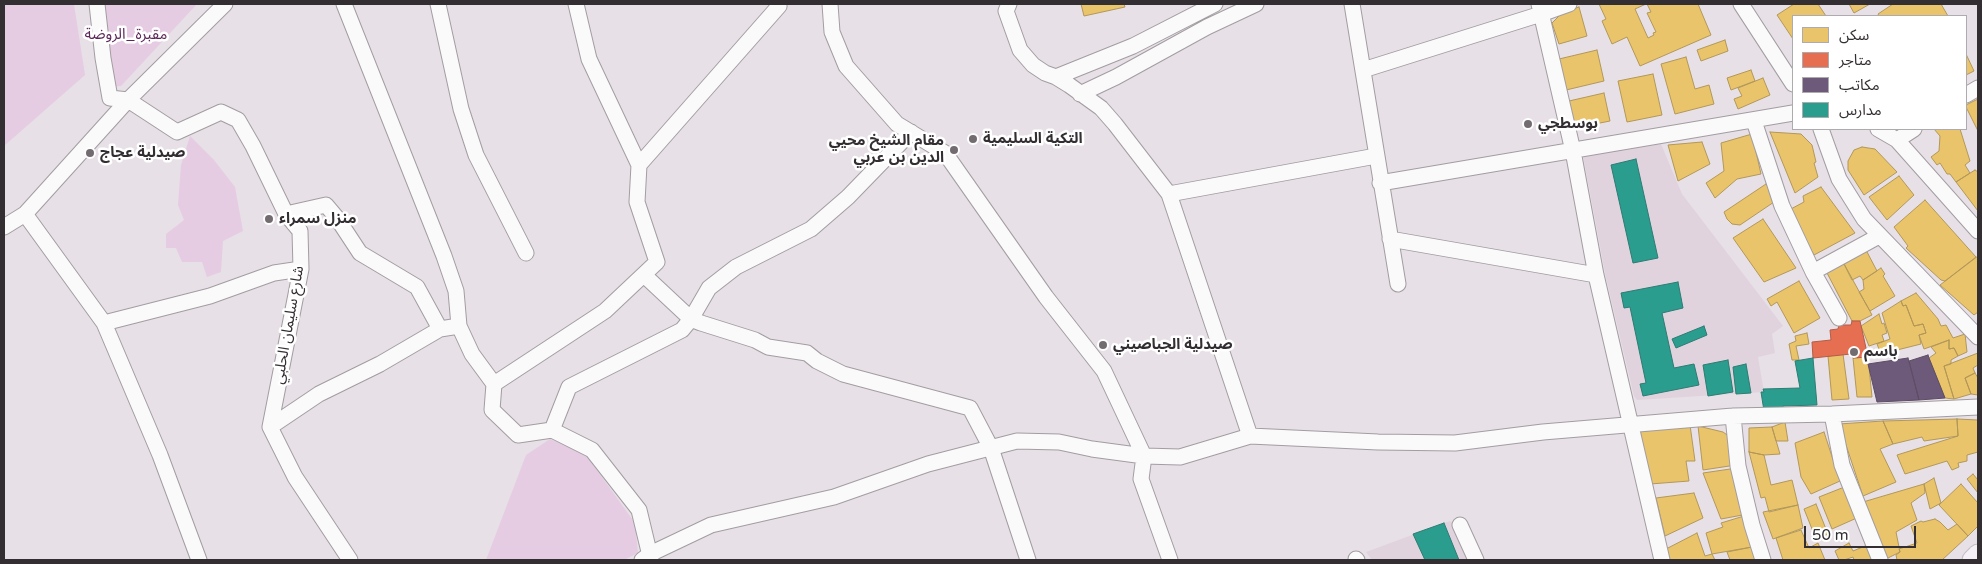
<!DOCTYPE html>
<html>
<head>
<meta charset="utf-8">
<style>
  body { margin:0 }
  #map { position:relative; width:1982px; height:564px; overflow:hidden; background:#e7e0e6; font-family:"Varela Round","Noto Sans Arabic",sans-serif }
  canvas { display:block }
  .frame { position:absolute; inset:0; border:5px solid #332e32; pointer-events:none }
  .legend { position:absolute; left:1792px; top:15px; width:175px; height:115px; box-sizing:border-box; background:#fff; border:1px solid #adabad; margin:0; padding:6px 9px; list-style:none; font-size:15px; color:#332e32 }
  .legend li { display:flex; align-items:center; gap:10px; height:25px }
  .legend b { width:25px; border:1px solid #adabad }
  .scale { position:absolute; left:1804px; top:526px; width:112px; height:22px; box-sizing:border-box; border:2px solid #332e32; border-top:0; padding-left:6px; font-size:15px; line-height:18px; white-space:nowrap; color:#332e32; -webkit-text-stroke:4px #fff; paint-order:stroke }
</style>
</head>
<body>
<div id="map">
<canvas width="1982" height="564"></canvas>
<div class="frame"></div>
<ul class="legend">
<li><b style="height:14px;background:#e9c46a"></b>سكن</li>
<li><b style="height:14px;background:#e76f51"></b>متاجر</li>
<li><b style="height:14px;background:#6d597a"></b>مكاتب</li>
<li><b style="height:14px;background:#2a9d8f"></b>مدارس</li>
</ul>
<div class="scale">50 m</div>
</div>
<script>
const ctx = document.querySelector('canvas').getContext('2d');
ctx.lineJoin = 'round';
function fillPath(path, color) { ctx.fillStyle = color; ctx.fill(path, 'evenodd'); }
const shape = rows => new Path2D(rows.map(r => 'M' + r).join(''));
function strokePath(path, color, width, dash) { ctx.strokeStyle = color; ctx.lineWidth = width; ctx.lineCap = dash ? 'butt' : 'round'; ctx.setLineDash(dash || []); ctx.stroke(path); }
function drawText(font, color, halo, rows, align = 'center') {
  ctx.font = font + ' "Varela Round","Noto Sans Arabic",sans-serif'; ctx.lineWidth = 5; ctx.setLineDash([]); ctx.textBaseline = 'middle'; ctx.strokeStyle = halo; ctx.fillStyle = color; for (const [text, x, y, turn = 0] of rows) {
    ctx.save(); ctx.translate(x, y); ctx.rotate((+turn || 0) * Math.PI / 180); ctx.textAlign = isNaN(turn) ? turn : align; if (halo) ctx.strokeText(text, 0, 0); ctx.fillText(text, 0, 0); ctx.restore();
  }
}
const built = shape([
  [1661,144,1682,194,1783,326,1772,334,1775,353,1758,357,1764,392,1637,400,1634,396,1606,278,1583,156],
  [1450,521,1460,529,1472,560,1372,560,1366,552]
]);
const green = shape([
  [4,4,74,4,85,75,4,146],
  [90,4,197,4,121,86,103,87],
  [190,136,214,160,235,187,243,231,223,241,221,272,207,277,202,262,182,262,176,248,166,248,166,234,184,220,178,205,181,165],
  [550,439,586,455,635,523,638,553,624,560,486,560,526,455]
]);
const homes = shape([
  [1081,4,1124,4,1125,7,1084,16,1081,4],
  [1599,4,1646,4,1635,9,1648,38,1654,35,1653,33,1656,32,1647,13,1651,12,1647,4,1698,4,1711,35,1640,66,1627,37,1612,44,1602,21,1606,19,1599,4],
  [1794,4,1818,4,1826,16,1793,16,1793,39,1777,15,1794,4],
  [1849,4,1870,4,1854,13,1849,4],
  [1893,4,1941,4,1948,16,1879,16,1878,14,1893,4],
  [1579,7,1587,36,1559,44,1552,23,1563,12,1579,7],
  [1725,40,1728,51,1701,61,1697,50,1725,40],
  [1597,50,1604,81,1566,90,1559,59,1597,50],
  [1966,54,1974,71,1966,75,1966,54],
  [1686,57,1695,89,1709,85,1714,104,1675,114,1661,64,1686,57],
  [1751,70,1755,81,1731,90,1727,78,1751,70],
  [1653,74,1662,115,1627,122,1618,81,1653,74],
  [1763,78,1770,95,1738,109,1734,99,1742,96,1738,88,1763,78],
  [1604,93,1610,121,1575,128,1569,101,1604,93],
  [1978,99,1978,131,1966,107,1966,105,1978,99],
  [1934,129,1960,129,1970,161,1965,165,1970,173,1956,182,1950,174,1947,174,1940,163,1937,165,1931,157,1939,151,1940,136,1934,129],
  [1770,132,1801,134,1812,145,1816,162,1814,163,1818,177,1795,193,1770,132],
  [1752,134,1761,174,1737,179,1715,198,1706,183,1724,171,1721,143,1752,134],
  [1702,142,1710,164,1678,181,1668,145,1702,142],
  [1862,147,1875,149,1897,172,1864,195,1848,170,1848,161,1854,150,1862,147],
  [1975,170,1978,172,1978,211,1956,182,1975,170],
  [1899,176,1914,195,1887,220,1869,197,1899,176],
  [1766,184,1777,200,1740,225,1732,224,1727,219,1724,212,1766,184],
  [1821,187,1855,233,1814,255,1789,210,1804,202,1803,196,1821,187],
  [1925,200,1976,257,1945,281,1941,280,1906,248,1908,246,1894,227,1925,200],
  [1763,219,1796,268,1764,282,1733,238,1763,219],
  [1866,250,1877,271,1863,280,1860,276,1852,280,1843,262,1866,250],
  [1978,256,1978,312,1974,315,1940,285,1978,256],
  [1843,262,1872,315,1860,321,1852,321,1826,271,1843,262],
  [1881,268,1885,274,1883,276,1895,296,1870,311,1859,292,1864,289,1863,280,1881,268],
  [1799,281,1820,318,1794,333,1777,302,1771,306,1767,299,1799,281],
  [1916,293,1938,319,1941,326,1946,325,1953,338,1965,334,1967,352,1958,356,1954,348,1949,349,1949,340,1924,349,1919,335,1926,333,1923,324,1914,326,1906,305,1903,306,1901,301,1916,293],
  [1901,301,1903,306,1906,305,1914,326,1923,324,1926,333,1919,335,1921,344,1881,354,1877,344,1890,339,1882,313,1901,301],
  [1879,314,1882,324,1884,323,1887,333,1882,335,1884,341,1869,346,1861,326,1879,314],
  [1807,333,1809,344,1796,346,1799,360,1792,360,1789,344,1796,341,1795,336,1807,333],
  [1949,340,1949,349,1954,348,1958,356,1951,360,1951,364,1944,366,1954,399,1945,398,1929,358,1936,353,1931,347,1949,340],
  [1978,353,1978,365,1973,368,1975,373,1965,378,1971,394,1954,399,1944,366,1978,353],
  [1843,354,1849,399,1832,400,1828,356,1843,354],
  [1868,357,1872,397,1857,397,1853,358,1868,357],
  [1975,373,1978,378,1978,395,1971,394,1965,378,1975,373],
  [1957,419,1958,436,1924,441,1922,437,1893,444,1883,421,1957,419],
  [1957,419,1978,420,1978,452,1967,455,1967,461,1958,463,1959,467,1952,470,1947,461,1905,474,1897,455,1958,436,1957,419],
  [1883,421,1893,444,1880,449,1896,482,1863,496,1839,424,1883,421],
  [1785,422,1788,441,1776,441,1772,427,1785,422],
  [1690,425,1695,461,1686,461,1689,481,1650,484,1639,432,1690,425],
  [1698,426,1723,432,1730,437,1736,465,1703,470,1698,426],
  [1772,427,1780,454,1764,455,1749,452,1749,428,1772,427],
  [1824,432,1840,481,1811,494,1801,477,1795,443,1824,432],
  [1749,452,1764,455,1771,485,1792,480,1798,505,1769,512,1765,497,1761,498,1749,452],
  [1737,468,1748,514,1721,519,1703,473,1737,468],
  [1973,474,1978,480,1978,493,1967,479,1973,474],
  [1934,478,1941,503,1930,509,1924,484,1934,478],
  [1924,484,1925,493,1911,503,1917,520,1896,532,1900,552,1884,560,1863,502,1924,484],
  [1961,484,1978,503,1978,526,1968,536,1939,505,1961,484],
  [1847,486,1859,517,1832,529,1819,497,1847,486],
  [1694,493,1703,518,1665,536,1656,498,1694,493],
  [1816,504,1828,534,1816,539,1804,509,1816,504],
  [1798,505,1803,528,1773,539,1763,512,1798,505],
  [1744,516,1752,547,1712,554,1706,533,1723,527,1721,523,1744,516],
  [1935,519,1940,522,1948,530,1957,524,1968,536,1942,560,1897,560,1896,555,1900,552,1899,549,1917,543,1911,526,1921,521,1923,522,1935,519],
  [1801,530,1809,548,1818,543,1825,560,1783,560,1776,538,1801,530],
  [1697,533,1705,556,1712,554,1715,560,1670,560,1666,549,1697,533],
  [1849,543,1853,551,1870,544,1876,560,1854,560,1853,557,1844,560,1838,560,1839,560,1835,551,1849,543],
  [1752,547,1757,560,1730,560,1727,552,1752,547]
]);
const shops = shape([
  [1852,321,1860,321,1868,357,1853,358,1851,354,1813,358,1812,342,1831,340,1830,330,1838,329,1839,325,1851,325,1852,321]
]);
const offices = shape([
  [1928,355,1929,358,1945,398,1919,400,1909,361,1928,355],
  [1908,358,1919,400,1877,402,1868,364,1908,358]
]);
const schools = shape([
  [1636,159,1658,258,1633,263,1611,165,1636,159],
  [1678,282,1683,308,1662,313,1674,368,1694,364,1699,385,1643,396,1640,384,1646,383,1630,307,1624,308,1621,293,1678,282],
  [1704,326,1707,335,1676,348,1672,339,1704,326],
  [1813,358,1817,405,1783,406,1783,410,1764,411,1761,392,1764,392,1763,389,1800,388,1795,361,1813,358],
  [1728,360,1733,392,1708,396,1703,365,1728,360],
  [1746,364,1751,393,1736,394,1733,367,1746,364],
  [1444,523,1459,560,1425,560,1413,534,1444,523]
]);
const minor = shape([
  [97,4,103,58,110,98,128,100,177,132,221,112,238,120,253,146,286,214,300,231,301,269,270,427,295,477,350,560],
  [344,4,444,256,456,291,459,326,472,354,494,384],
  [438,4,461,109,476,155,526,253],
  [576,4,589,59,639,165],
  [830,4,832,32,846,66,897,124,945,153,1046,297,1104,371,1144,456,1141,479,1170,560],
  [1009,4,1006,11,1020,50,1033,65,1045,73,1056,77,1069,85,1101,108,1115,124,1169,194,1250,436],
  [1352,4,1398,284],
  [1539,4,1573,151,1596,275,1662,560],
  [1741,4,1793,84],
  [1363,70,1541,14,1569,4],
  [1056,77,1133,46,1215,4],
  [1080,94,1116,77,1207,27,1256,4],
  [1966,95,1978,88],
  [1754,121,1782,206,1813,272,1839,318],
  [1821,129,1839,179,1864,219,1978,337],
  [1878,129,1897,140,1978,231],
  [1897,140,1914,129],
  [1380,183,1793,113],
  [1169,194,1376,156],
  [25,214,104,323,160,455,199,560],
  [286,214,326,205,337,218,360,253,417,287,440,329],
  [4,227,25,214,128,100,225,4],
  [1390,239,1596,275],
  [1813,272,1879,236],
  [644,275,691,319,701,323,755,340,768,347,807,353,817,361,843,374,970,408,991,448,1028,560],
  [104,323,210,296,274,273,301,269],
  [494,384,605,311,657,262,637,202,639,165,779,6,778,4],
  [494,384,492,410,518,435,552,430,592,450,639,510,651,560],
  [1832,414,1842,465,1880,560],
  [1733,416,1738,466,1752,525,1763,560],
  [270,427,319,394,380,364,440,329,459,326],
  [552,430,569,387,682,330,691,319,709,288,736,267,811,229,848,197,911,132],
  [1460,525,1476,560],
  [1356,559,1357,560],
  [642,560,650,554,711,525,834,497,928,464,1017,441,1059,442,1092,449,1144,456,1180,457,1250,436,1378,442,1455,443,1543,432,1733,416,1832,414,1978,407]
]);
const major = shape([
  [1972,560,1978,554]
]);
const markers = [
  [1528,124,5,"#726c71"],
  [973,139,5,"#726c71"],
  [954,150,5,"#726c71"],
  [90,153,5,"#726c71"],
  [269,219,5,"#726c71"],
  [1103,345,5,"#726c71"],
  [1854,352,5,"#726c71"]
];
const parkNames = [
  ["مقبرة_الروضة",126,35]
];
const poiNames = [
  ["بوسطجي",1538,124],
  ["التكية السليمية",983,139],
  ["مقام الشيخ محيي",944,141,"right"],
  ["الدين بن عربي",944,158,"right"],
  ["صيدلية عجاج",100,153],
  ["منزل سمراء",279,219],
  ["صيدلية الجباصيني",1113,345],
  ["باسم",1864,352]
];
const streetNames = [
  ["شارع سليمان الحلبي",289,325,-80]
];
fillPath(built, '#e0d3de');
fillPath(green, '#e5cce2');
fillPath(homes, '#e9c46a');
strokePath(homes, '#b29759', 1);
fillPath(shops, '#e76f51');
strokePath(shops, '#b15c48', 1);
fillPath(offices, '#6d597a');
strokePath(offices, '#5c4c64', 1);
fillPath(schools, '#2a9d8f');
strokePath(schools, '#2d7c73', 1);
strokePath(minor, '#a29da1', 17);
strokePath(major, '#c2bec2', 21);
strokePath(minor, '#fbfafb', 15);
strokePath(major, '#f5f0f5', 19);
for (const [x, y, r, color] of markers) { const dot = new Path2D(); dot.arc(x, y, r, 0, 2 * Math.PI); ctx.fillStyle = color; ctx.fill(dot); strokePath(dot, '#fff', 2); }
drawText('15px', '#5c2859', '#fff', parkNames);
drawText('bold 15px', '#332e32', '#fff', poiNames, 'left');
drawText('15px', '#332e32', '#fff', streetNames);
</script>
</body>
</html>
